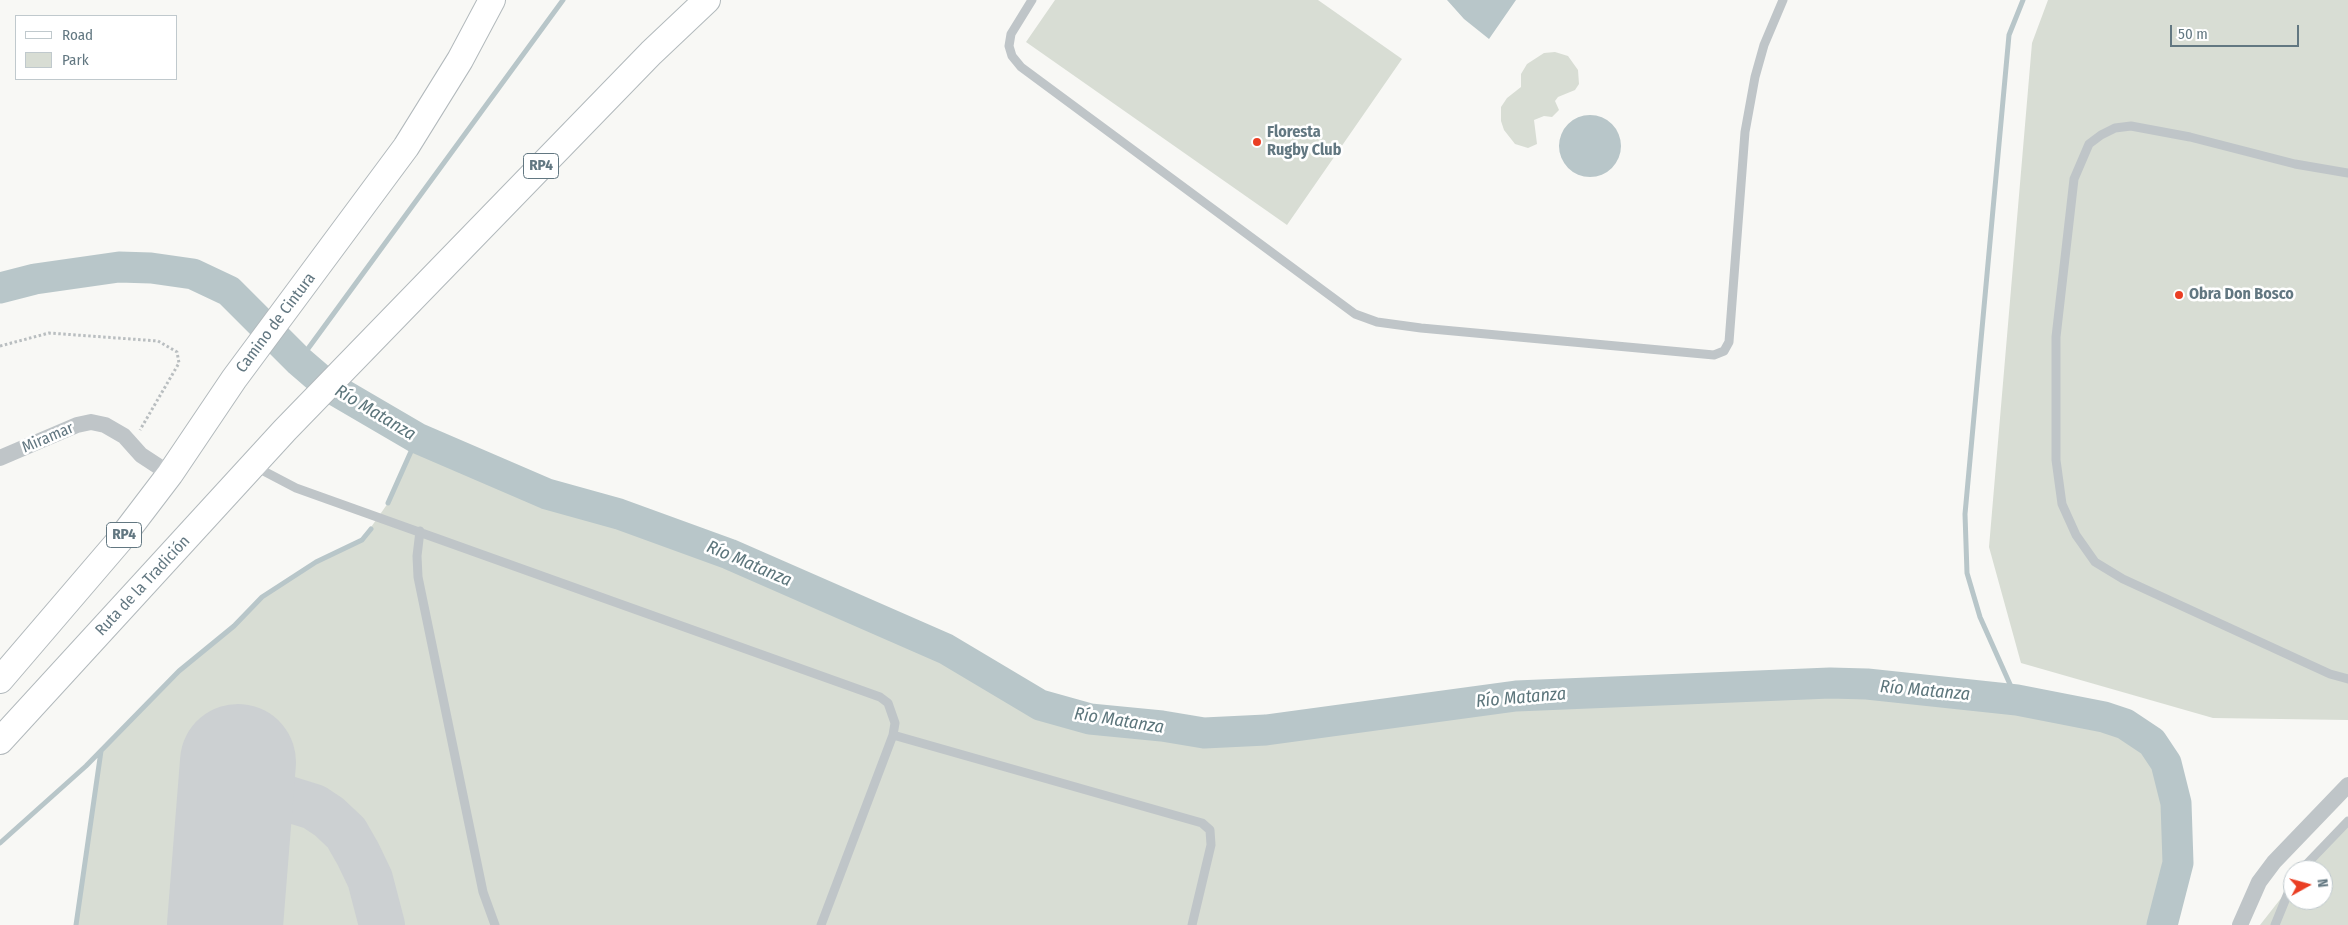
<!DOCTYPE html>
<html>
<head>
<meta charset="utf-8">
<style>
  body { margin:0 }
  #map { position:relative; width:2348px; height:925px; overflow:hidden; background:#f8f8f5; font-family:"Fira Sans Condensed",sans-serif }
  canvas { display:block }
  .legend { position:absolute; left:15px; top:15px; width:162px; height:65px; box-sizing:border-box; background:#fff; border:1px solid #c0c9cd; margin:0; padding:6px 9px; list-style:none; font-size:15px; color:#627781 }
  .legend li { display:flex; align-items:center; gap:10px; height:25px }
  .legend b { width:25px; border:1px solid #c0c9cd }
  .north { position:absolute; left:2283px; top:860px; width:50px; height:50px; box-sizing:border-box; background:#fff; border:1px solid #c0c9cd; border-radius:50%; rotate:83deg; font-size:14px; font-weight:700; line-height:20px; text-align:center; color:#627781 }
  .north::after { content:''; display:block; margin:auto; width:18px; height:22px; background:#ea3e23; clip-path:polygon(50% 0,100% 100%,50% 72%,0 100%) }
  .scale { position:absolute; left:2170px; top:25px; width:129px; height:22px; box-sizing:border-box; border:2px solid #627781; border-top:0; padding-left:6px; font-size:15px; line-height:18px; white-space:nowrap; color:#627781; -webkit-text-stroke:4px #fff; paint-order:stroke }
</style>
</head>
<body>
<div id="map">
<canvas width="2348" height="925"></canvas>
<ul class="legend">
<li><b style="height:6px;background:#fff"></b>Road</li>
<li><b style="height:14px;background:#d8ddd4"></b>Park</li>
</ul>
<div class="north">N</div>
<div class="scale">50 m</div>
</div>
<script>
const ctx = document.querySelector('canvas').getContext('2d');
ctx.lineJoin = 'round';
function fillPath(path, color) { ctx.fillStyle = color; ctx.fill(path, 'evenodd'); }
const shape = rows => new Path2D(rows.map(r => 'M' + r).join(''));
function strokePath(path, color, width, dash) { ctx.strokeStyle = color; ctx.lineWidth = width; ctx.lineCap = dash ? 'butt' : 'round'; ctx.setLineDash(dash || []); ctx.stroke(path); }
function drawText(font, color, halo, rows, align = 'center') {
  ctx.font = font + ' "Fira Sans Condensed",sans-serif'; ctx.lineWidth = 5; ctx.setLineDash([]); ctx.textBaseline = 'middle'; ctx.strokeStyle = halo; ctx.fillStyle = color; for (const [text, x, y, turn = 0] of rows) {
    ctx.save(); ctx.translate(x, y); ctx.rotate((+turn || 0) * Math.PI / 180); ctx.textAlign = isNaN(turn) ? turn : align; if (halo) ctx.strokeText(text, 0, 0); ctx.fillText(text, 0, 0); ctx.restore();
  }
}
const green = shape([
  [1055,0,1318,0,1402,59,1287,225,1026,42],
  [2048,0,2348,0,2348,720,2213,718,2021,663,1989,547,2032,43],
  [1555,52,1568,56,1578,70,1579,84,1575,90,1558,97,1555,101,1559,110,1552,117,1544,116,1534,120,1537,144,1528,148,1515,144,1504,130,1501,121,1501,107,1507,98,1521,87,1521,74,1527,64,1544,53],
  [417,438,547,494,619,514,729,554,946,649,1040,705,1090,719,1162,726,1204,733,1266,730,1516,696,1830,683,1867,684,2017,700,2104,717,2125,724,2152,742,2166,763,2176,803,2178,863,2162,925,76,925,101,751,179,671,234,626,262,597,316,562,362,540,388,503],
  [2348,826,2348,925,2260,925,2293,883,2293,900,2323,900,2323,870,2306,870]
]);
const water = shape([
  [1447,0,1516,0,1489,39,1464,19],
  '1559 146a31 31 0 1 1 62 0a31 31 0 1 1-62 0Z'
]);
const stream = shape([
  [299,361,563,0],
  [388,503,417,438],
  [2017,700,1980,617,1967,573,1965,514,2009,35,2023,0],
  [0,843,86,766,179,671,234,626,262,597,316,562,362,540,371,529],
  [76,925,101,751]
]);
const river = shape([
  [0,288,35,279,119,267,151,268,193,274,229,291,299,361,328,386,417,438,547,494,619,514,729,554,946,649,1040,705,1090,719,1162,726,1204,733,1266,730,1516,696,1830,683,1867,684,2017,700,2104,717,2125,724,2152,742,2166,763,2176,803,2178,863,2162,925]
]);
const taxiway = shape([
  [236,794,285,798,314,807,329,817,346,833,358,854,370,879,382,925]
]);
const runway = shape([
  [225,925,238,762]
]);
const path = shape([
  [0,346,49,333,158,341,177,352,179,363,140,430]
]);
const lane = shape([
  [1032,0,1011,34,1009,46,1012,56,1021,67,1355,314,1377,322,1421,328,1714,355,1724,351,1729,342,1745,132,1755,77,1764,45,1783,0],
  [2348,173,2295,164,2190,137,2147,129,2131,126,2115,128,2101,135,2089,144,2074,179,2056,337,2056,460,2062,504,2076,535,2095,562,2123,579,2330,674,2348,679],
  [254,466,296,488,880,697,888,703,895,723,893,735,821,925],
  [420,531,417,556,418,577,483,892,495,925],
  [893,735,1202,823,1210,830,1211,845,1192,925],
  [2301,870,2348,821],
  [2275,925,2293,881]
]);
const street = shape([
  [0,458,77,425,91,422,105,425,124,436,141,455,170,474],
  [2240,925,2259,882,2274,862,2348,785]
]);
const primary = shape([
  [0,680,119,541,170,474,234,379,406,147,460,60,492,0],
  [0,741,285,430,651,53,707,0]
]);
const markers = [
  [1257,142,5,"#ea3e23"],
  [2179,295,5,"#ea3e23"]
];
const shields = [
  [541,166,35],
  [124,535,35]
];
const shieldNames = [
  ["RP4",541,166],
  ["RP4",124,535]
];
const poiNames = [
  ["Floresta",1267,133],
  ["Rugby Club",1267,151],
  ["Obra Don Bosco",2189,295]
];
const streetNames = [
  ["Camino de Cintura",276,323,-53],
  ["Miramar",48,438,-23],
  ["Ruta de la Tradición",143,586,-47]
];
const waterNames = [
  ["Río Matanza",375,413,31],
  ["Río Matanza",749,564,23],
  ["Río Matanza",1925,691,5],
  ["Río Matanza",1521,698,-5],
  ["Río Matanza",1119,721,9]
];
fillPath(green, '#d8ddd4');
fillPath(water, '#b8c6c9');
strokePath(stream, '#b8c6c9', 5);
strokePath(river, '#b8c6c9', 31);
strokePath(taxiway, '#ccd0d2', 46);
strokePath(runway, '#ccd0d2', 116);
strokePath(primary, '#b2b9bc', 28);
strokePath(path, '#b9bec0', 3, [2.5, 2.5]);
strokePath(lane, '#bfc5c8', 9);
strokePath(street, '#bfc5c8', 16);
strokePath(primary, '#fff', 26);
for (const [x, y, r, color] of markers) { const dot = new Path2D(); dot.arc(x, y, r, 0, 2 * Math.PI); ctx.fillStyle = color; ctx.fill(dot); strokePath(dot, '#fff', 2); }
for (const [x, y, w] of shields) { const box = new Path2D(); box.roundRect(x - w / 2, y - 12.5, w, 25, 4); ctx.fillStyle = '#fff'; ctx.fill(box); strokePath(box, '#627781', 1); }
drawText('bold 15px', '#627781', null, shieldNames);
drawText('bold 16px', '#627781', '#fff', poiNames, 'left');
drawText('16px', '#627781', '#fff', streetNames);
drawText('italic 18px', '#5d767c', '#fff', waterNames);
</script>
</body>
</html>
